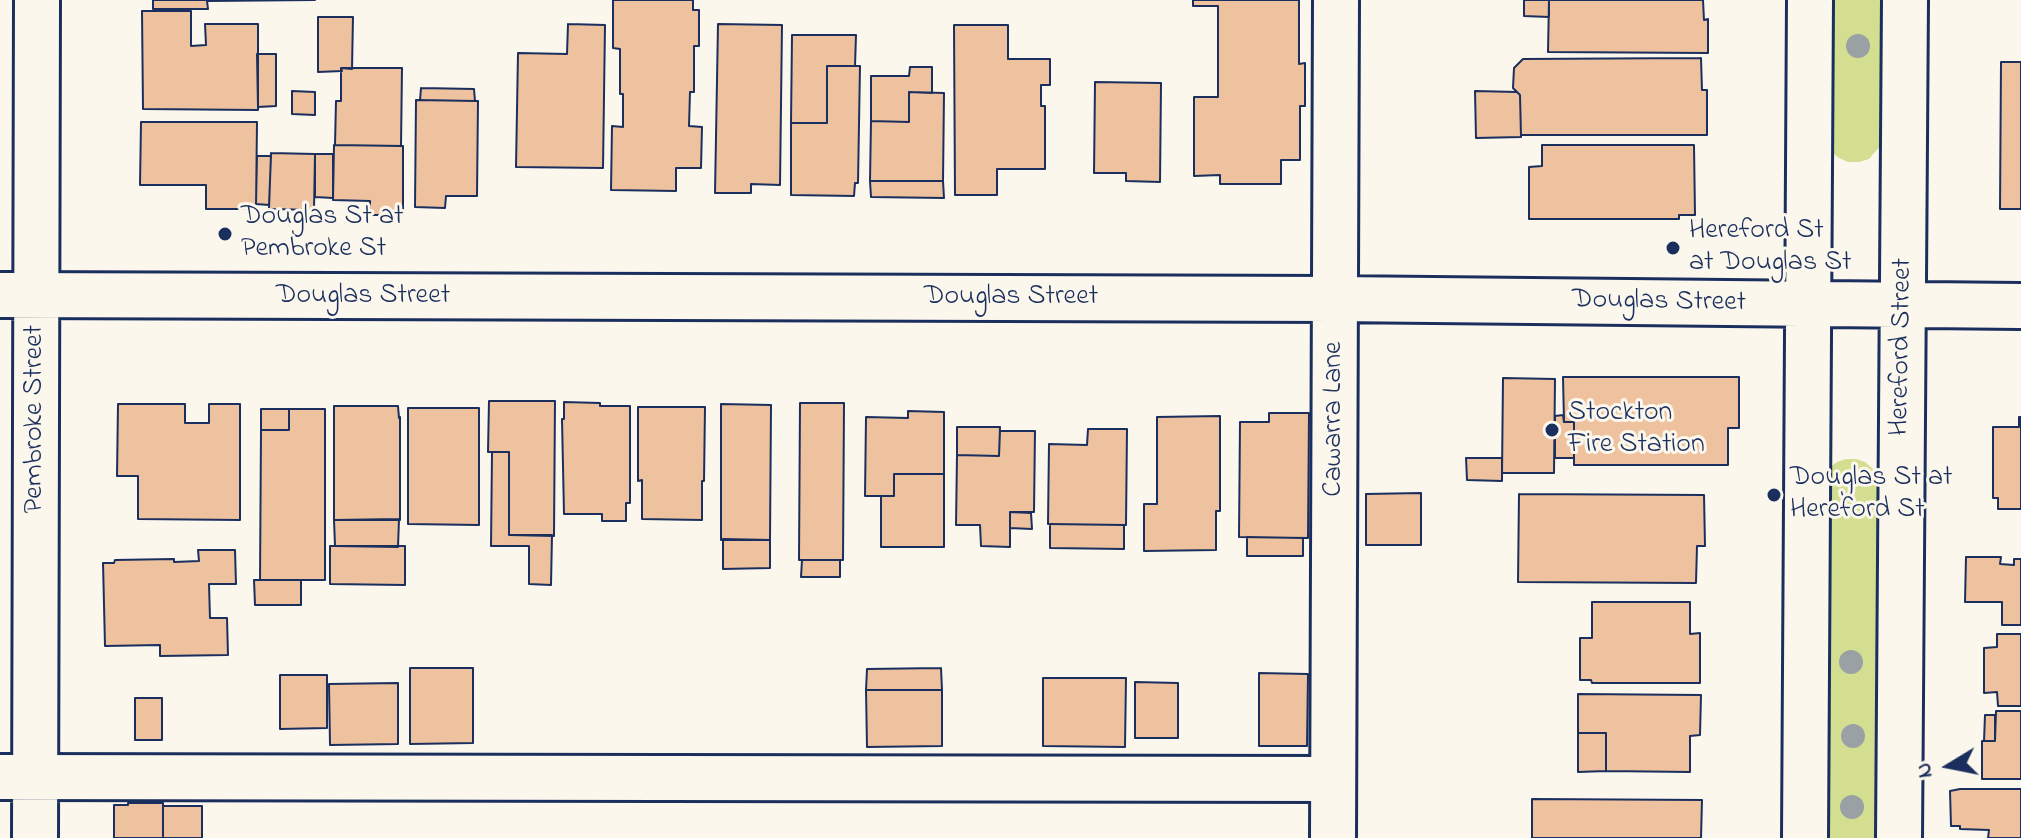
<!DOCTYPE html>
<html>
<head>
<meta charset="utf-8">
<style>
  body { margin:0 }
  #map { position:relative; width:2021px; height:838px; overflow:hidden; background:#fbf7ec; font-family:"Indie Flower",sans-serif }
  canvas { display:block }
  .north { position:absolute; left:1909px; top:726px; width:80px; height:80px; -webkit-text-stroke:6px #fbf7ec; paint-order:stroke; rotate:260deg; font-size:22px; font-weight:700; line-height:32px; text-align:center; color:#1b2f5e }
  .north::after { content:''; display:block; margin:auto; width:28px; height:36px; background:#1b2f5e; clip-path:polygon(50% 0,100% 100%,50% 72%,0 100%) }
</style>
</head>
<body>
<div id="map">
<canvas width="2021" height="838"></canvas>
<div class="north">N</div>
</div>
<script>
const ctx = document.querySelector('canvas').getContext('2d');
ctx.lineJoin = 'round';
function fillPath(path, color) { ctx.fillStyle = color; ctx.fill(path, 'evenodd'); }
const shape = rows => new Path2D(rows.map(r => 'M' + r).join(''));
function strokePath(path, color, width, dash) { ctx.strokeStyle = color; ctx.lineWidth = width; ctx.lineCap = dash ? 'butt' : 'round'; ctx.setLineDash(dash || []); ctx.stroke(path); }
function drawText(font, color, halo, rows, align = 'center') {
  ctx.font = font + ' "Indie Flower",sans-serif'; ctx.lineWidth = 6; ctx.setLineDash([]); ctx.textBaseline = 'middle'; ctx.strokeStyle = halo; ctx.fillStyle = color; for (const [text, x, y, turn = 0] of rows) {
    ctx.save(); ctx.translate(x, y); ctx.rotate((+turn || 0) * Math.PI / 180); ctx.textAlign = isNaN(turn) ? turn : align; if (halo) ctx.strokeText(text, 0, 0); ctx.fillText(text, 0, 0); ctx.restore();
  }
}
const green = shape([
  [1826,0,1883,0,1882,144,1869,159,1859,162,1848,162,1839,158,1831,152],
  [1846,459,1856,459,1865,462,1873,469,1879,477,1881,487,1878,838,1820,838,1828,469,1837,462]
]);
const building = shape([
  [153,0,315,0,207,1,208,9,153,9,153,0],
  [613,0,693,0,693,10,699,10,699,46,694,46,694,92,690,92,689,126,702,127,701,168,676,168,676,191,611,190,612,126,623,127,623,94,620,94,620,49,613,48,613,0],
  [1193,0,1299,0,1299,64,1305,63,1305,106,1300,106,1300,160,1281,160,1281,184,1220,184,1220,175,1194,176,1194,97,1218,97,1218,6,1193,6,1193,0],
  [1524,0,1549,0,1549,17,1524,16,1524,0],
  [1549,0,1703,0,1704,20,1708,19,1708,53,1548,52,1549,0],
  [142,11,191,11,191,46,206,45,205,24,258,24,258,110,143,109,142,11],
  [318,17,353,17,352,69,341,68,342,71,318,72,318,17],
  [568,24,605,25,603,168,516,167,518,53,567,54,568,24],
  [718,24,782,25,780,185,751,184,751,193,715,193,718,24],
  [954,25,1008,25,1008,59,1050,59,1050,85,1041,85,1041,106,1045,106,1045,169,997,169,997,195,955,195,954,25],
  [792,35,856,35,855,66,827,66,827,123,791,123,792,35],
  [257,54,276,54,276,106,258,107,257,54],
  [1701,58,1702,90,1707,90,1707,135,1521,135,1520,95,1513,88,1514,68,1523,59,1701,58],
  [2001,62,2021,62,2021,209,2000,209,2001,62],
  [827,66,860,66,858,183,855,183,854,196,791,195,791,123,827,123,827,66],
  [910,67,932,67,932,93,909,92,909,122,871,121,871,76,909,76,910,67],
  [341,68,402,68,401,146,335,145,336,101,341,101,341,68],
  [1095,82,1161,83,1160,182,1126,181,1126,173,1094,173,1095,82],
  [421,88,474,89,475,101,420,100,421,88],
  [292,91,315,92,315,115,292,114,292,91],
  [1475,91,1517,92,1520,95,1521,137,1476,138,1475,91],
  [909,92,944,93,943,181,870,181,871,121,909,122,909,92],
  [416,100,478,101,477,196,446,196,445,208,415,207,416,100],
  [141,122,257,122,256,209,206,209,206,185,140,185,141,122],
  [334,145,403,146,403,215,370,215,370,201,333,200,334,145],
  [1542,145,1694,145,1695,215,1679,215,1679,219,1529,219,1529,167,1542,166,1542,145],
  [271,153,315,154,314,210,269,209,271,153],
  [315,154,333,154,333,198,315,197,315,154],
  [257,156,271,156,269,205,256,204,257,156],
  [870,181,943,181,944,198,871,197,870,181],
  [1563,377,1739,377,1739,428,1728,428,1728,465,1574,465,1574,422,1564,422,1563,377],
  [1503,378,1555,379,1554,473,1502,473,1503,378],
  [489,401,555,401,554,536,509,535,509,452,488,452,489,401],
  [564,402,600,403,600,406,630,406,630,503,626,503,626,521,602,521,602,514,564,514,562,419,564,419,564,402],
  [800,403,844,403,843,560,799,560,800,403],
  [118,404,185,404,185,423,209,423,209,404,240,404,240,520,138,519,138,476,117,476,118,404],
  [721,404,771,405,770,540,721,540,721,404],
  [334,406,398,406,399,418,400,417,400,520,334,520,334,406],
  [638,407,705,407,704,481,702,481,702,520,642,519,642,480,638,481,638,407],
  [408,408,479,408,479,525,408,524,408,408],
  [261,409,289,409,289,430,261,430,261,409],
  [289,409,325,409,325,580,260,580,261,430,289,430,289,409],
  [908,411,944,412,944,474,894,474,894,496,865,496,866,417,908,418,908,411],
  [1269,413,1309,413,1308,538,1239,537,1240,422,1269,422,1269,413],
  [1563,415,1564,422,1574,422,1574,458,1555,458,1555,416,1563,415],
  [1220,416,1220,511,1216,511,1216,550,1144,551,1144,504,1157,504,1157,417,1220,416],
  [2019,417,2021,417,2021,509,1998,509,1998,498,1993,498,1993,427,2019,427,2019,417],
  [957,427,1000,427,999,456,957,455,957,427],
  [1088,429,1127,429,1126,525,1048,524,1049,444,1087,445,1088,429],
  [1000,431,1035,431,1034,512,1010,512,1010,547,981,546,980,525,956,525,957,455,999,456,1000,431],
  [492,452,509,452,509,535,552,535,551,585,529,584,529,546,491,546,492,452],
  [1466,458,1502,458,1502,481,1467,480,1466,458],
  [894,474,944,474,944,547,881,547,881,496,894,496,894,474],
  [1421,493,1421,545,1366,545,1366,494,1421,493],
  [1519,494,1704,495,1705,546,1697,546,1696,583,1518,582,1519,494],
  [1010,512,1031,513,1032,529,1010,528,1010,512],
  [399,519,398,547,335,546,334,520,399,519],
  [1050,524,1124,525,1124,549,1050,548,1050,524],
  [1247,537,1303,538,1303,556,1247,556,1247,537],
  [723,539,770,540,770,568,723,569,723,539],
  [330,546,405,546,405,585,330,584,330,546],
  [198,550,235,550,236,584,209,584,210,618,227,618,228,655,160,656,160,645,105,646,103,563,114,563,115,560,174,559,174,562,199,561,198,550],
  [1966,557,2001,557,2000,564,2014,565,2014,559,2021,559,2021,625,2002,625,2002,602,1965,602,1966,557],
  [802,560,840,560,840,577,801,577,802,560],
  [254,580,301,580,301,605,255,605,254,580],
  [1592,602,1690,602,1690,634,1700,633,1700,683,1592,683,1591,680,1580,680,1580,638,1592,638,1592,602],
  [1997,634,2021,634,2021,706,1998,706,1997,692,1984,693,1984,648,1997,647,1997,634],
  [410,668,473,668,473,743,410,744,410,668],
  [941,668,942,690,866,690,867,669,941,668],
  [1259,673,1308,674,1307,746,1259,746,1259,673],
  [280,675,327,675,327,728,280,729,280,675],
  [1043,678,1126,678,1125,747,1043,746,1043,678],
  [1135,682,1178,683,1178,738,1135,738,1135,682],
  [398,683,398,744,330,745,329,684,398,683],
  [866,690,942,690,942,746,867,747,866,690],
  [1578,694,1701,695,1700,735,1690,736,1690,772,1606,771,1606,733,1578,733,1578,694],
  [135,698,162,698,162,740,135,740,135,698],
  [1996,711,2021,711,2021,779,1982,779,1982,741,1995,741,1996,711],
  [1985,715,1995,715,1995,741,1984,741,1985,715],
  [1578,733,1606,733,1606,771,1578,772,1578,733],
  [1960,789,2021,789,2021,838,1988,838,1989,830,1960,829,1960,826,1951,826,1950,791,1960,789],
  [1532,799,1702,800,1701,838,1532,838,1532,799],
  [128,803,163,803,163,838,114,838,114,805,128,805,128,803],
  [163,806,202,806,202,838,163,838,163,806]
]);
const minor = shape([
  [0,295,1335,299,2021,306],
  [0,777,1333,779],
  [35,838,37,0],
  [1333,838,1336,0],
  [1805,838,1810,0],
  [1899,838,1905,0]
]);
const trees = [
  [1858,46],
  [1851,662],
  [1853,736],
  [1852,807]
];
const markers = [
  [225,234,8,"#1b2f5e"],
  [1673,248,8,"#1b2f5e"],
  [1552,430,8,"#1b2f5e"],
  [1774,495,8,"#1b2f5e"]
];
const poiNames = [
  ["Douglas St at",241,218],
  ["Pembroke St",241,250],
  ["Hereford St",1689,232],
  ["at Douglas St",1689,264],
  ["Stockton",1568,414],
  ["Fire Station",1568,446],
  ["Douglas St at",1790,479],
  ["Hereford St",1790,511]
];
const streetNames = [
  ["Douglas Street",363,297],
  ["Douglas Street",1011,298],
  ["Douglas Street",1659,303,1],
  ["Hereford Street",1903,347,-89],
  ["Pembroke Street",36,419,-90],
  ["Cawarra Lane",1335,419,-90]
];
fillPath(green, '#d3de90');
fillPath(building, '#efc29f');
strokePath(building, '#1b2f5e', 2);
strokePath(minor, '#1b2f5e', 50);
strokePath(minor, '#fbf7ec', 44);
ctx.fillStyle = '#99a1a4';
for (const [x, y] of trees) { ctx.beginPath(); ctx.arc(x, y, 12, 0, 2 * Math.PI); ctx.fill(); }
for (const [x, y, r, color] of markers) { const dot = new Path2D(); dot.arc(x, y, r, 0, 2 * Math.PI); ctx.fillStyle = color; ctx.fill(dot); strokePath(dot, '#fbf7ec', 3); }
drawText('28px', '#1b2f5e', '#fbf7ec', poiNames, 'left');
drawText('28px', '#1b2f5e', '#fbf7ec', streetNames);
</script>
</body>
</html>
